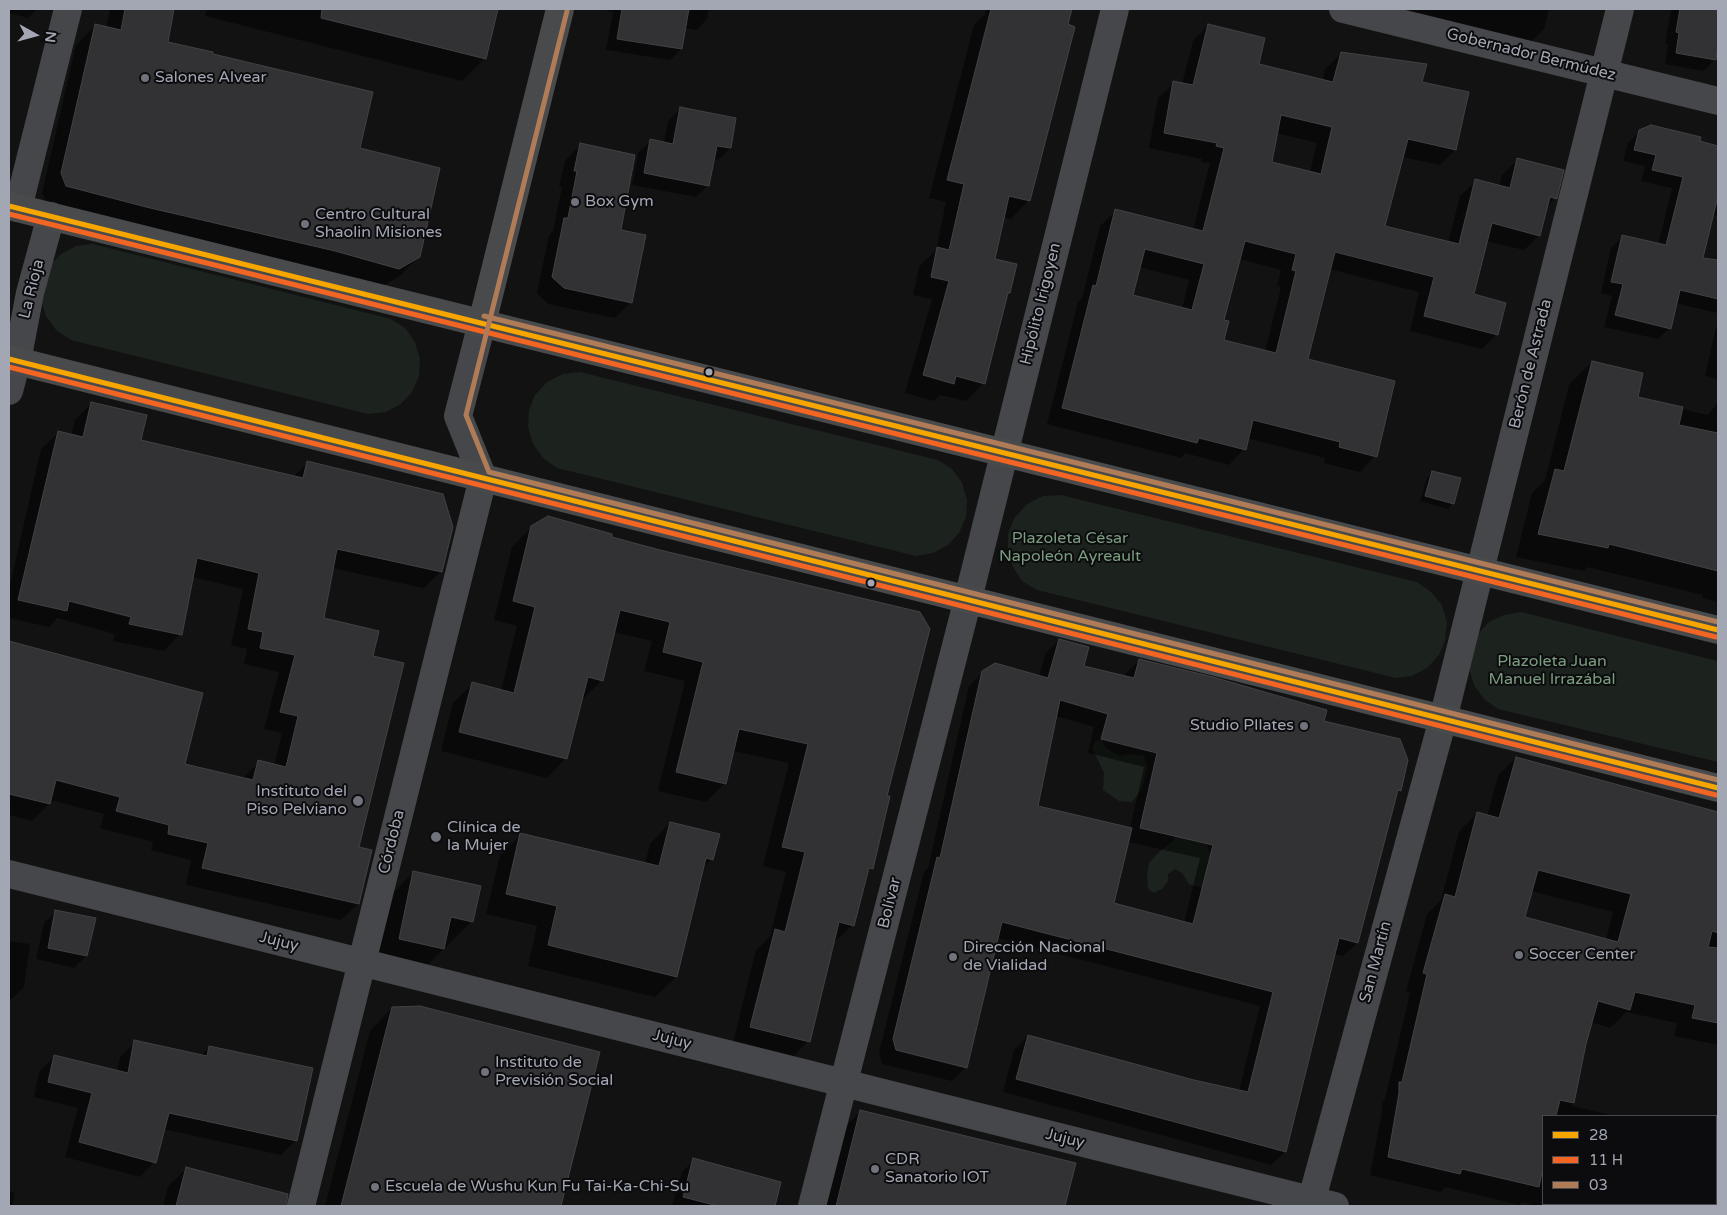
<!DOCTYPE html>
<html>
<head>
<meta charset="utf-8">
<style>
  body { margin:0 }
  #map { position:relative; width:1727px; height:1215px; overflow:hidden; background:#121212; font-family:"Varela Round",sans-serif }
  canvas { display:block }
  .frame { position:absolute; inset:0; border:10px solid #a3a7b3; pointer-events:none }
  .legend { position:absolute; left:1542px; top:1115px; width:175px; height:90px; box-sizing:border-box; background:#0c0c0e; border:1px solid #484a50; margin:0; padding:6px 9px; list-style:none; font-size:15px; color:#a3a7b3 }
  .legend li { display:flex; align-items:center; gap:10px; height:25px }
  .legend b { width:25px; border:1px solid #484a50 }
  .north { position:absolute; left:10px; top:10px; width:50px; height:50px; -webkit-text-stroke:4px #0c0c0e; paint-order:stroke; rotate:97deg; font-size:14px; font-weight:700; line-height:20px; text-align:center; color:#a3a7b3 }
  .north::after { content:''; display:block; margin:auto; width:18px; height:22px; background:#a3a7b3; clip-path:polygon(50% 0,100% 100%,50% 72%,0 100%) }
</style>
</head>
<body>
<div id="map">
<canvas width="1727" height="1215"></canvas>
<div class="frame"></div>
<ul class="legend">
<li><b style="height:6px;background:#f7a600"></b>28</li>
<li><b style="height:6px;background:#f26522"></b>11 H</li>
<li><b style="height:6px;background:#b07c57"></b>03</li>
</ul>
<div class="north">N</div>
</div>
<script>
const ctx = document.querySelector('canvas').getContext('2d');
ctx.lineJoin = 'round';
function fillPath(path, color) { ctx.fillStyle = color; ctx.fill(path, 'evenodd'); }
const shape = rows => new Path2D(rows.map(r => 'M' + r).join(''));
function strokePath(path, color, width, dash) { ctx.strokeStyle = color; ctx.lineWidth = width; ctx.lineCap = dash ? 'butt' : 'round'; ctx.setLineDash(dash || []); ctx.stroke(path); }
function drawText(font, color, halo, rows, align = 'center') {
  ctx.font = font + ' "Varela Round",sans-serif'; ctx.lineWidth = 4; ctx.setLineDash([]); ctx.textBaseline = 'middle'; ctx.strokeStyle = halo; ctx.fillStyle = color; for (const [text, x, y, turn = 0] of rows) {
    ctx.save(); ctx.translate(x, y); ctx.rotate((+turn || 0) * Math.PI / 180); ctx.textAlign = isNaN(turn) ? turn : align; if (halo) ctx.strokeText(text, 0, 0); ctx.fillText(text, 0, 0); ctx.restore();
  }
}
const green = shape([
  [93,244,391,319,405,328,415,342,420,359,419,376,412,392,401,404,386,412,368,414,71,340,56,330,46,316,41,300,49,266,61,254,76,246],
  [580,372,938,460,952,469,962,483,967,500,966,517,959,533,948,545,933,553,916,556,557,468,543,458,533,444,528,427,529,410,535,395,547,382,563,374],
  [1061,495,1417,582,1431,592,1442,605,1447,622,1445,641,1439,655,1427,668,1412,676,1396,678,1037,590,1022,581,1013,567,1008,550,1008,533,1015,517,1027,504,1043,496],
  [1521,612,1718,661,1718,762,1498,709,1484,699,1474,685,1469,668,1477,635,1489,622,1504,615],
  [1101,739,1106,748,1119,756,1129,754,1144,756,1147,767,1144,781,1140,792,1132,802,1119,801,1103,790,1104,773,1092,748,1095,742],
  [1175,836,1214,840,1207,844,1210,856,1208,890,1189,884,1182,873,1175,869,1168,874,1168,881,1162,889,1154,893,1148,889,1147,875,1149,863,1157,854,1174,840]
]);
const shadow = shape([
  [9,9,37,9,28,18,9,13],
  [110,9,172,9,166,42,358,149,419,256,400,276,379,288,47,205,42,193,76,45,95,26,106,28],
  [207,9,497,9,485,58,462,81,205,16],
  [608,9,709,9,707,19,696,30,685,28,681,49,670,60,606,50,613,12,607,11],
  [986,9,1070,9,1029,200,1011,219,1003,217,994,260,1009,293,1006,296,984,383,966,401,940,395,934,401,905,393,932,299,913,295,919,267,936,250,946,202,929,198,974,25,985,14],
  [1366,9,1549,9,1544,29,1528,45],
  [1671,9,1718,9,1718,47,1717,47,1715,59,1703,71,1665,64,1668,44,1665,44],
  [1208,25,1257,65,1323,81,1325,69,1341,54,1421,83,1455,150,1440,165,1402,157,1383,227,1448,243,1460,196,1476,181,1499,187,1502,175,1518,159,1555,198,1547,207,1539,235,1524,250,1486,241,1472,295,1497,334,1482,349,1410,331,1419,292,1329,269,1306,360,1375,456,1360,472,1324,463,1325,458,1247,438,1244,449,1229,465,1185,453,1181,458,1047,424,1078,302,1082,298,1100,226,1116,211,1193,230,1210,163,1201,162,1202,159,1149,148,1158,98,1174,83,1182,84,1193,41],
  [1276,133,1317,143,1310,172,1271,163],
  [1239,259,1281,270,1277,286,1281,287,1265,352,1222,341,1223,321],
  [1139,267,1189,280,1182,309,1132,296],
  [680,109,730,148,718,160,713,159,708,185,696,197,632,185,638,153,650,141,664,143,668,121],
  [1640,131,1718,147,1718,216,1712,215,1695,264,1718,269,1718,311,1717,313,1675,303,1670,328,1658,339,1604,327,1612,296,1601,293,1611,248,1623,236,1658,245,1672,188,1641,181,1645,166,1623,161,1628,143],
  [580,145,619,231,631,302,615,318,548,304,537,293,549,235,553,231,562,187,559,186,565,161],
  [1718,325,1718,379,1705,376,1716,327],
  [1592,362,1636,398,1708,415,1718,402,1718,602,1702,598,1703,595,1587,567,1584,571,1516,557,1532,493,1545,480,1569,385],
  [92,403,140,441,293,477,307,463,441,571,424,588,332,568,322,619,371,657,357,848,358,904,341,920,186,885,191,860,151,850,153,842,100,828,104,814,50,800,49,804,32,821,9,815,9,642,202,694,183,765,242,779,259,762,274,766,282,733,264,729,279,672,244,664,247,649,231,645,243,589,192,577,180,634,164,651,113,641,115,634,57,618,49,627,9,618,9,589,41,449,58,433,71,436,75,420],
  [1433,472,1453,503,1448,509,1420,501,1427,478],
  [532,527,610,538,886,796,872,868,866,874,853,925,832,944,808,1041,789,1061,732,1047,756,950,770,936,786,872,763,866,789,763,733,751,725,783,706,802,658,791,685,681,644,671,652,641,614,632,602,680,582,700,566,758,547,778,441,751,453,703,472,684,501,691,517,626,494,620,512,547],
  [1059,640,1083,667,1125,677,1125,674,1139,661,1323,722,1406,760,1400,791,1396,794,1357,943,1343,956,1333,954,1285,1152,1271,1165,1003,1092,1014,1050,1028,1036,1194,1081,1239,1091,1260,1006,997,938,966,1067,952,1081,882,1064,879,1053,924,872,928,868,969,686,983,672,1039,677,1045,654],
  [1056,716,1094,727,1088,753,1144,767,1130,828,1037,807],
  [1128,842,1200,858,1184,923,1113,904],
  [1516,758,1718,814,1718,1045,1674,1036,1677,1023,1626,1012,1610,1028,1591,1022,1572,1106,1615,1116,1543,1116,1543,1204,1716,1204,1716,1125,1718,1117,1718,1206,1537,1206,1522,1202,1519,1205,1445,1187,1441,1192,1370,1175,1382,1112,1382,1102,1385,1099,1410,993,1406,991,1427,914,1441,900,1459,832,1477,813,1487,816,1498,776],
  [1531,891,1613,912,1606,940,1523,917],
  [670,823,712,859,702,869,676,977,655,997,528,966,537,926,486,914,500,855,521,835,645,864,650,844],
  [414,872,472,921,411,981,367,971,381,905],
  [56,911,86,956,74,968,36,959,44,923],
  [9,941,30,944,24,987,12,999,9,999],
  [392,1008,598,1052,559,1206,325,1206,370,1031],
  [135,1042,201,1056,209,1047,296,1140,281,1155,163,1129,154,1162,140,1177,65,1157,78,1108,34,1097,39,1072,54,1057,117,1072,120,1057],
  [860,1112,1074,1164,1064,1206,819,1206,837,1135],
  [694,1160,780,1183,773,1206,672,1206,682,1172],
  [186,1169,263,1189,258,1206,163,1206,168,1186],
  [9,1191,15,1193,12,1206,9,1206]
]);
const building = shape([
  [125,9,174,9,168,42,213,52,213,54,373,92,360,148,440,168,420,257,399,269,335,251,146,207,66,186,61,173,95,24,121,30,125,9],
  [322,9,498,9,486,59,321,18,322,9],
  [622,9,689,9,682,49,617,39,622,9],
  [991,9,1072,9,1068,24,1075,27,1030,201,1009,196,995,259,1017,264,1010,293,1008,293,985,384,956,376,954,384,923,375,949,281,931,277,937,247,949,250,964,184,947,180,991,9],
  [1680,9,1718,9,1718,46,1716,60,1676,53,1679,33,1676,32,1680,9],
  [1208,24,1265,38,1259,64,1333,82,1341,52,1427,64,1422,82,1469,92,1456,150,1408,139,1385,226,1459,244,1475,179,1510,188,1517,158,1564,170,1557,199,1550,197,1540,236,1492,223,1474,294,1506,303,1498,335,1424,316,1434,277,1335,252,1308,359,1395,381,1377,457,1339,447,1340,442,1253,420,1246,450,1199,438,1197,443,1062,408,1093,285,1096,286,1115,209,1203,231,1224,148,1216,146,1217,143,1164,133,1173,81,1193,85,1208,24],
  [1281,115,1332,127,1321,174,1272,162,1281,115],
  [1245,241,1296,254,1292,270,1296,271,1276,353,1224,340,1229,321,1224,320,1245,241],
  [1145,249,1204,264,1192,310,1133,295,1145,249],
  [680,107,736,118,731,148,717,146,709,186,644,173,650,139,673,144,680,107],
  [1651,125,1701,137,1700,141,1718,146,1718,196,1703,258,1718,260,1718,299,1680,290,1671,329,1615,315,1623,284,1611,282,1622,235,1666,245,1683,177,1652,170,1656,155,1634,150,1639,130,1651,125],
  [580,143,635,155,621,230,646,235,632,303,564,288,552,277,564,218,568,218,577,171,574,171,580,143],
  [1592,361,1643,373,1638,397,1683,407,1679,425,1718,433,1718,571,1609,544,1608,548,1538,534,1555,469,1564,471,1592,361],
  [91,402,147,415,141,440,303,478,307,461,443,494,453,527,442,572,337,549,324,618,379,631,373,656,404,663,359,847,372,850,359,904,202,868,208,843,168,834,169,825,116,811,120,797,56,780,50,804,9,794,9,641,203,693,185,764,253,780,258,760,286,767,298,716,280,712,295,655,260,648,263,632,248,629,259,573,197,558,182,635,129,624,131,617,69,601,67,611,18,600,58,431,83,437,91,402],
  [1432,471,1461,478,1454,504,1425,496,1432,471],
  [548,516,612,534,612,537,660,550,920,612,930,629,887,796,890,796,873,869,869,868,854,926,839,922,810,1042,750,1027,775,929,785,932,805,852,782,847,808,744,739,729,726,784,676,772,703,662,663,652,670,622,620,610,603,681,588,677,567,759,459,732,472,682,514,693,535,607,513,601,531,526,548,516],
  [1059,639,1089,647,1084,666,1134,678,1139,659,1213,677,1327,710,1324,721,1400,739,1408,760,1401,791,1398,790,1358,943,1339,938,1286,1152,1016,1079,1028,1035,1194,1080,1248,1092,1273,992,1002,922,967,1068,896,1050,893,1039,937,857,940,858,982,671,995,663,1048,678,1059,639],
  [1060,700,1108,714,1101,739,1157,753,1140,828,1213,845,1193,924,1114,903,1132,828,1038,806,1060,700],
  [1516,757,1718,812,1718,933,1712,931,1708,947,1718,948,1718,1023,1692,1018,1695,1005,1635,992,1630,1010,1598,1001,1586,1044,1574,1103,1560,1100,1556,1116,1543,1116,1543,1168,1539,1187,1462,1169,1460,1174,1388,1157,1399,1093,1399,1082,1402,1082,1427,974,1423,973,1445,894,1455,897,1477,812,1499,818,1516,757],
  [1538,870,1631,894,1618,942,1525,917,1538,870],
  [670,822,720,834,713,860,706,858,677,977,548,945,557,906,506,894,520,833,659,866,670,822],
  [413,871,481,886,473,922,451,917,444,949,399,939,413,871],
  [55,910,96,918,87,956,48,948,55,910],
  [420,1006,600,1052,561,1206,341,1206,392,1007,420,1006],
  [134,1040,207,1056,209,1046,313,1068,297,1141,169,1113,156,1163,79,1142,92,1093,48,1082,54,1055,128,1073,134,1040],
  [860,1110,1076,1163,1065,1206,836,1206,860,1110],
  [693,1158,781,1182,775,1206,718,1206,683,1197,693,1158],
  [186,1167,288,1194,286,1206,176,1206,186,1167]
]);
const minor = shape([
  [1343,9,1718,101],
  [18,208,68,9],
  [9,391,17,361,30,293,51,216],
  [9,874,1335,1206],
  [301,1206,483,478,458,416,482,323],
  [812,1206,968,599,1115,9],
  [1310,1206,1443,719,1620,9]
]);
const primary = shape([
  [9,206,1718,630],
  [482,323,560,9],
  [9,359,1718,788]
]);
const bus1 = shape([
  [9,206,1718,630],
  [9,359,1718,788]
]);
const bus2 = shape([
  [9,214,1716,637],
  [9,367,1716,795]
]);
const bus3 = shape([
  [567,11,466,415,489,472,1718,780],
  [484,316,1718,622]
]);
const markers = [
  [145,78,5,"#70737b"],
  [575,202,5,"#70737b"],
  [305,224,5,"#70737b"],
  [709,372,4.5,"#a3a7b3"],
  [871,583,4.5,"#a3a7b3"],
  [1304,726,5,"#70737b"],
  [358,801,6,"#70737b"],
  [436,837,6,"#70737b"],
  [1519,955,5,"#70737b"],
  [953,957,5,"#70737b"],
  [485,1072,5,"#70737b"],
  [875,1169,5,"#70737b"],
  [375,1187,5,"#70737b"]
];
const streetNames = [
  ["Gobernador Bermúdez",1531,55,14],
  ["La Rioja",32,289,-76],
  ["Hipólito Irigoyen",1041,304,-76],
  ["Berón de Astrada",1531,364,-76],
  ["Córdoba",392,842,-76],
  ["Bolívar",890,903,-76],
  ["Jujuy",279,942,14],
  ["San Martín",1376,962,-75],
  ["Jujuy",672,1040,14],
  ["Jujuy",1065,1139,14]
];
const poiNames = [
  ["Salones Alvear",155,78],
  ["Box Gym",585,202],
  ["Centro Cultural",315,215],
  ["Shaolin Misiones",315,233],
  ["Studio PIlates",1294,726,"right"],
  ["Instituto del",347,792,"right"],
  ["Piso Pelviano",347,810,"right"],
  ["Clínica de",447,828],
  ["la Mujer",447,846],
  ["Dirección Nacional",963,948],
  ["de Vialidad",963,966],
  ["Soccer Center",1529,955],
  ["Instituto de",495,1063],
  ["Previsión Social",495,1081],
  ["CDR",885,1160],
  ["Sanatorio IOT",885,1178],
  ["Escuela de Wushu Kun Fu Tai-Ka-Chi-Su",385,1187]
];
const parkNames = [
  ["Plazoleta César",1070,539],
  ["Napoleón Ayreault",1070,557],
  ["Plazoleta Juan",1552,662],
  ["Manuel Irrazábal",1552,680]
];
fillPath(green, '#1c221d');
fillPath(shadow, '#0007');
fillPath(building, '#323235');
strokePath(building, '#424246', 1);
strokePath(minor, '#46474a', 28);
strokePath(primary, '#494a4c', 28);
strokePath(bus1, '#f7a600', 5);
strokePath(bus2, '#f26522', 5);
strokePath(bus3, '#b07c57', 5);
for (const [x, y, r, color] of markers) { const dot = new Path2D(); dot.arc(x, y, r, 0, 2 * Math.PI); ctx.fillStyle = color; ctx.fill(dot); strokePath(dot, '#0c0c0e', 2); }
drawText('16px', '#a3a7b3', '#0c0c0e', streetNames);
drawText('16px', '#a3a7b3', '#0c0c0e', poiNames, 'left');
drawText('16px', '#7b9d7f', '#0c0c0e', parkNames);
</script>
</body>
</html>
